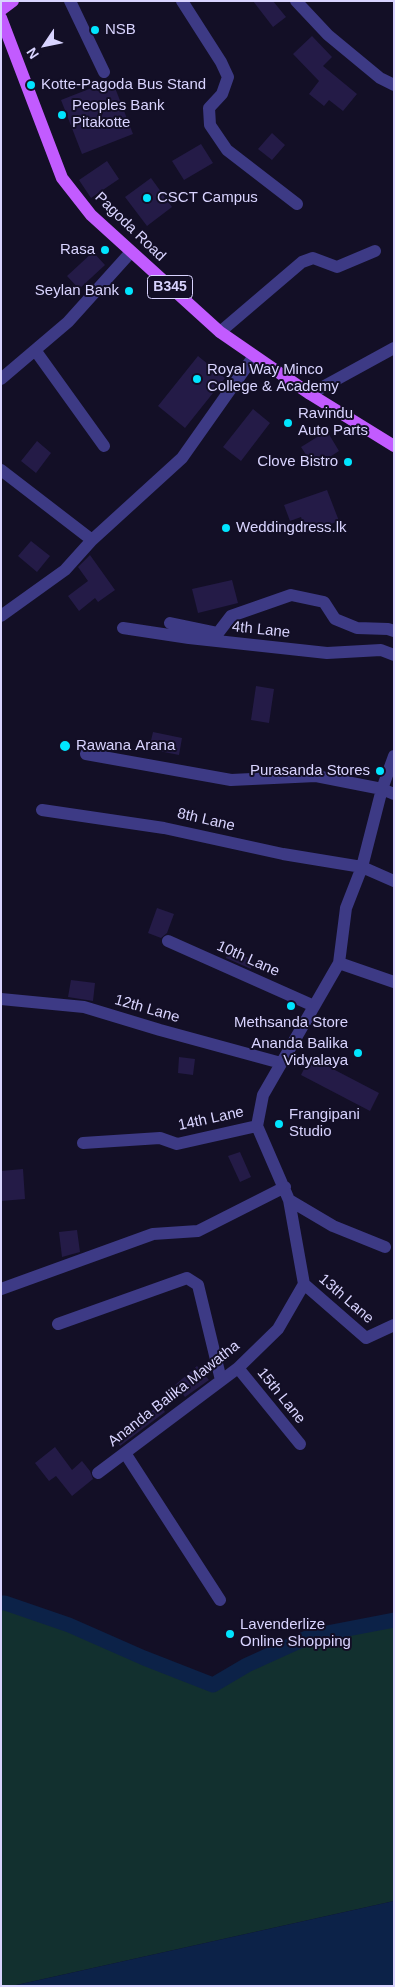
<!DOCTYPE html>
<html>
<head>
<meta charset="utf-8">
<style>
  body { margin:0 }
  #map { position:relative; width:395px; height:1987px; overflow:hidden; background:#130f26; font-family:Helvetica,sans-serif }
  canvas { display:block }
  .frame { position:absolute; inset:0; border:2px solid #d9d4ff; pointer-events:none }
  .north { position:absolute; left:20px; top:20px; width:50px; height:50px; -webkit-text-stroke:4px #130f26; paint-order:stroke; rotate:236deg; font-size:14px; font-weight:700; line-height:20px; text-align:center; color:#d9d4ff }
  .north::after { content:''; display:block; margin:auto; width:18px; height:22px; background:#d9d4ff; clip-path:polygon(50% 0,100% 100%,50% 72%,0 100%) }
</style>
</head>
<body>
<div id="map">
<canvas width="395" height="1987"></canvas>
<div class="frame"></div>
<div class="north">N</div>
</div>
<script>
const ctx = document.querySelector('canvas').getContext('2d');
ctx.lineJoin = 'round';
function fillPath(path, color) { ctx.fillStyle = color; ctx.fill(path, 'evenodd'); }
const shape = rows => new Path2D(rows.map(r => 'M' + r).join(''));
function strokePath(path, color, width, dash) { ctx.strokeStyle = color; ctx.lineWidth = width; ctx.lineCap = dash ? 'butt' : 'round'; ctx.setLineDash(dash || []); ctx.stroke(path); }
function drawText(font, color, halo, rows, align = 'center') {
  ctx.font = font + ' Helvetica,sans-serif'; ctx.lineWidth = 4; ctx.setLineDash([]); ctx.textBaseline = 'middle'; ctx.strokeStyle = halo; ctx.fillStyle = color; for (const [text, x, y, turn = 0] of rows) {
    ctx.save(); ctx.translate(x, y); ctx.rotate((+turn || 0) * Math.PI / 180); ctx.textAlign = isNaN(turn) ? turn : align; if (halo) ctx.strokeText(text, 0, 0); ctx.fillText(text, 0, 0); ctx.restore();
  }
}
const green = shape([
  [1,1603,5,1603,69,1625,144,1658,213,1684,247,1665,311,1636,394,1620,394,1901,12,1986,1,1986]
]);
const water = shape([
  [394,1901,394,1986,12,1986]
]);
const canal = shape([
  [1,1603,5,1603,69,1625,144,1658,213,1685,247,1665,311,1636,394,1620]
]);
const building = shape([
  [253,1,273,1,286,17,273,27],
  [312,36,332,57,323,66,357,94,343,111,329,100,324,106,309,94,319,81,293,54],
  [112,80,133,134,82,154,61,100],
  [272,133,285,145,272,160,258,149],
  [201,144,213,163,184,180,172,161],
  [107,161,119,179,91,198,79,180],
  [151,178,172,207,147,226,125,197],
  [93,252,105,265,79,289,67,276],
  [198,356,225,378,185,428,158,406],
  [253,409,270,423,241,461,223,447],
  [327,431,339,451,314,467,301,447],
  [37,441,51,453,36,473,21,461],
  [327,490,339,521,306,533,301,517,290,521,284,505],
  [31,541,50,556,37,572,18,556],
  [90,555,115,590,98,602,95,598,79,611,68,596,88,581,78,567],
  [232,580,238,603,198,613,192,589],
  [256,686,274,689,269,723,251,720],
  [153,732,182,738,179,755,149,749],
  [157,908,174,914,167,933,161,938,148,933],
  [228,952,253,959,251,969,226,958],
  [71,980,95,983,93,1001,68,997],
  [179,1057,195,1059,193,1075,178,1073],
  [310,1057,379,1093,370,1111,301,1075],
  [240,1152,251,1177,240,1182,228,1156],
  [23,1169,25,1199,1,1201,1,1171],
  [77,1230,80,1252,62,1257,59,1232],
  [197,1366,209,1380,185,1397,175,1385],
  [160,1405,165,1412,120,1446,114,1438],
  [55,1447,72,1470,82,1461,90,1471,93,1479,72,1496,56,1476,49,1481,35,1463]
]);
const minor = shape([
  [70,1,104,72],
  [182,1,221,62,228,77,222,94,209,108,210,125,227,150,297,204],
  [296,1,328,35,380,78,394,85],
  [220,332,302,262,313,258,337,267,375,251],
  [35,350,104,446],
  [1,379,68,322,131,252],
  [310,394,394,348],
  [1,470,92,540],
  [1,616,65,570,92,540,182,458,254,356],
  [170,623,218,633,231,616,291,595,324,602,335,619,357,628,388,629,394,631],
  [123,628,189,638,327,653,381,650,394,655],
  [86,754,231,780,316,776,382,789,394,794],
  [42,810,164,828,283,854,362,867,394,881],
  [168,941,314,1006],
  [339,963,394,982],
  [1,999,84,1007,160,1030,281,1063],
  [83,1143,160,1138,177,1144,257,1126],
  [289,1200,333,1226,385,1247],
  [304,1284,366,1338,394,1325],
  [1,1289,153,1234,198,1231,285,1187],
  [58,1324,187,1278,198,1285,221,1380],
  [238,1368,300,1444],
  [125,1453,220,1600],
  [98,1473,238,1368,278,1329,304,1284,289,1200,257,1126,263,1095,339,963,346,908,362,867,382,789,394,756]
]);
const major = shape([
  [1,10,13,1],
  [1,18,62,178,91,215,220,332,310,394,394,446]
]);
const markers = [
  [95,30,5,"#00e5ff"],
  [31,85,5,"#00e5ff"],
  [62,115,5,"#00e5ff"],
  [147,198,5,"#00e5ff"],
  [105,250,5,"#00e5ff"],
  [129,291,5,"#00e5ff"],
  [197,379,5,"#00e5ff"],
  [288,423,5,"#00e5ff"],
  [348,462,5,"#00e5ff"],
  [226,528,5,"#00e5ff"],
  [65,746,6,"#00e5ff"],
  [380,771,5,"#00e5ff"],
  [291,1006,5,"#00e5ff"],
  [358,1053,5,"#00e5ff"],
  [279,1124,5,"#00e5ff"],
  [230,1634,5,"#00e5ff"]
];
const shields = [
  [170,287,45]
];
const shieldNames = [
  ["B345",170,287]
];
const poiNames = [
  ["NSB",105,30],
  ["Kotte-Pagoda Bus Stand",41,85],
  ["Peoples Bank",72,106],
  ["Pitakotte",72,123],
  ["CSCT Campus",157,198],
  ["Rasa",95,250,"right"],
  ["Seylan Bank",119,291,"right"],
  ["Royal Way Minco",207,370],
  ["College & Academy",207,387],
  ["Ravindu",298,414],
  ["Auto Parts",298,431],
  ["Clove Bistro",338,462,"right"],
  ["Weddingdress.lk",236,528],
  ["Rawana Arana",76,746],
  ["Purasanda Stores",370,771,"right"],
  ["Methsanda Store",291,1023,"center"],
  ["Ananda Balika",348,1044,"right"],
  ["Vidyalaya",348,1061,"right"],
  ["Frangipani",289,1115],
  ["Studio",289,1132],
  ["Lavenderlize",240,1625],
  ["Online Shopping",240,1642]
];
const streetNames = [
  ["Pagoda Road",130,227,44],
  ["4th Lane",261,630,6],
  ["8th Lane",206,820,13],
  ["10th Lane",248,959,24],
  ["12th Lane",147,1009,16],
  ["14th Lane",211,1119,-12],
  ["13th Lane",346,1299,41],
  ["Ananda Balika Mawatha",174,1394,-38],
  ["15th Lane",281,1396,51]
];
fillPath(green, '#12302f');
fillPath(water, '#0c2248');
strokePath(canal, '#0c2248', 15);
fillPath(building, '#241b47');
strokePath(minor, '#3d3a85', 12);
strokePath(major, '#c25bff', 12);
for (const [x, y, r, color] of markers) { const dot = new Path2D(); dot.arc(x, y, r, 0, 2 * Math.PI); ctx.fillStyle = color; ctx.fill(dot); strokePath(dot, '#130f26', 2); }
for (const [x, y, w] of shields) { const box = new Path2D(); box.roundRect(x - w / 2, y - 11.5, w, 23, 4); ctx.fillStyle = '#130f26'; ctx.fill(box); strokePath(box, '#d9d4ff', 1); }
drawText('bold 14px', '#d9d4ff', null, shieldNames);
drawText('15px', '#d9d4ff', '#130f26', poiNames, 'left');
drawText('15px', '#d9d4ff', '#130f26', streetNames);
</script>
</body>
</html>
